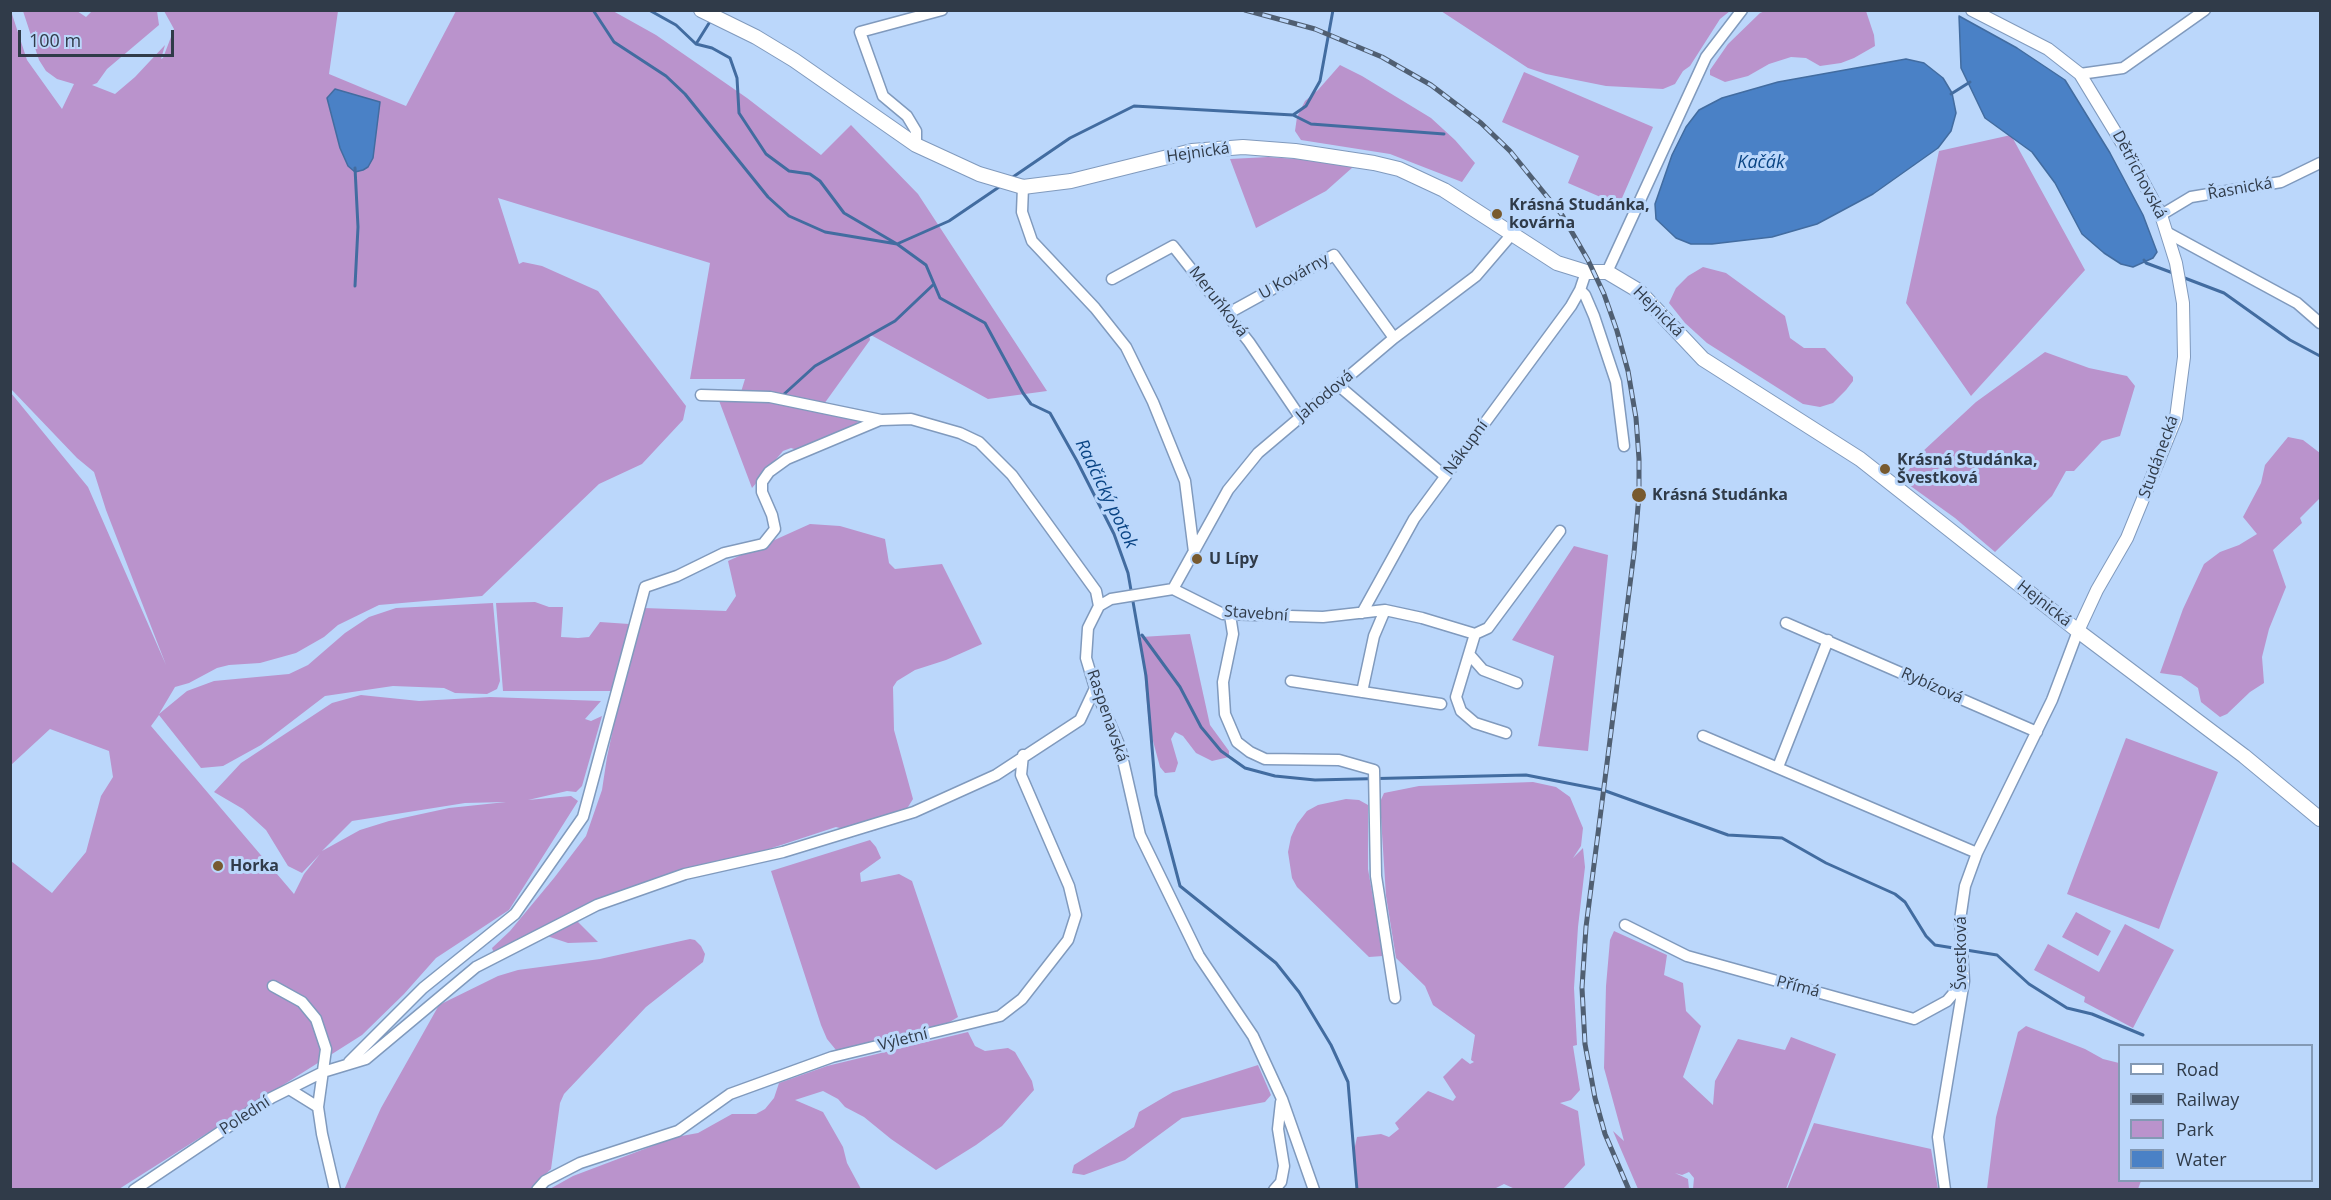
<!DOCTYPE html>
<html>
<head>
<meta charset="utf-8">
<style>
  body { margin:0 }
  #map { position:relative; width:2331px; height:1200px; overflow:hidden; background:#bbd7fb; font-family:"Open Sans",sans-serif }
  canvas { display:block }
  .frame { position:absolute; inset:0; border:12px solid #303b49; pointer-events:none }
  .legend { position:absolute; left:2118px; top:1044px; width:195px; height:138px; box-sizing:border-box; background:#bbd7fb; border:2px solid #8399b4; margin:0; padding:8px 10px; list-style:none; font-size:18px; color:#303b49 }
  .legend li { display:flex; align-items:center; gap:12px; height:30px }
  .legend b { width:30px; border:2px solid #8399b4 }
  .scale { position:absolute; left:18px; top:30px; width:156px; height:27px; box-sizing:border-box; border:3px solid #303b49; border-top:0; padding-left:8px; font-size:18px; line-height:21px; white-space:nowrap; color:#303b49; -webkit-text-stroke:4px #bbd7fb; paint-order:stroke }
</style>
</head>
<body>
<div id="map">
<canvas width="2331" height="1200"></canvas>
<div class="frame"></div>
<ul class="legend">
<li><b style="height:8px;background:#fff"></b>Road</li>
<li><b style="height:8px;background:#505f72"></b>Railway</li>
<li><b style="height:16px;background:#ba93cc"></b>Park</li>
<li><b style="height:16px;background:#4a81c6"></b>Water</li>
</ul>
<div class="scale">100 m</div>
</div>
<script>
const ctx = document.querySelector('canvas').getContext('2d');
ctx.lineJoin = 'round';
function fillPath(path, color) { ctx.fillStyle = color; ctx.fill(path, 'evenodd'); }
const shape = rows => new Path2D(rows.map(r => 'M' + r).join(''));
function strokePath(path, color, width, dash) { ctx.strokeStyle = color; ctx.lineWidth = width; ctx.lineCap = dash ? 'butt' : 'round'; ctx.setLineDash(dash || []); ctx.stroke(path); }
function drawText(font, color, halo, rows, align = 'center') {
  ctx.font = font + ' "Open Sans",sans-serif'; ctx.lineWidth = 6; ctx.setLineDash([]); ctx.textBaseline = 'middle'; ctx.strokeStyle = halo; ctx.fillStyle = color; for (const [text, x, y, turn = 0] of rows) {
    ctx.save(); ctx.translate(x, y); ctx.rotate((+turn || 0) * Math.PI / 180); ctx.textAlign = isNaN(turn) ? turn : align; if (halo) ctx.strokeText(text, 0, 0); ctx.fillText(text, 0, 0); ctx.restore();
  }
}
const green = shape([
  [11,11,27,60,62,109,74,84,57,79,46,71,39,60,23,11,77,11,86,17,92,11,157,11,159,25,107,69,97,83,92,85,115,94,135,77,165,45,161,59,163,58,174,29,164,11,338,11,329,74,406,106,456,11,613,11,656,35,747,98,821,155,851,125,918,194,1047,391,988,399,869,334,870,340,824,404,741,392,745,379,690,379,710,263,498,198,519,264,523,262,542,266,598,291,686,406,683,420,642,464,599,484,482,596,379,605,338,625,324,637,296,653,260,663,229,665,217,668,189,683,175,687,159,714,187,691,214,681,289,674,308,665,345,633,369,617,396,608,493,603,500,681,497,689,487,694,455,693,444,688,393,686,325,696,261,745,223,766,201,768,159,715,151,726,294,894,304,874,320,854,302,873,288,866,266,830,243,809,214,792,241,763,332,703,361,695,419,701,490,697,601,701,585,719,591,721,602,716,582,786,576,792,567,791,528,800,571,796,578,801,509,910,436,958,404,994,362,1035,119,1189,11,1189,11,861,52,893,86,852,101,796,113,777,109,751,50,729,11,765,11,393,88,487,166,665,106,510,94,472,77,458,11,389],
  [335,89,379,102,348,166,340,148,327,98],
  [506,802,449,808,389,821,360,830,322,851,352,821,465,803],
  [1441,11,1730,11,1720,19,1690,66,1683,71,1675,84,1663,89,1606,86,1546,74,1528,68],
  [1765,11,1866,11,1874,35,1875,46,1854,58,1841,63,1820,66,1806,58,1791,57,1769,64,1748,76,1725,82,1710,75,1710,70,1728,44,1760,13],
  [1340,65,1362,76,1431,118,1455,140,1475,163,1462,182,1390,154,1301,140,1295,131,1297,117,1305,101,1318,90],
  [1524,72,1653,127,1619,205,1568,183,1579,156,1502,122],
  [2011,135,2085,270,1971,396,1906,303,1939,151],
  [1268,157,1324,161,1353,167,1326,191,1256,228,1230,159],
  [1703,267,1726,273,1785,316,1790,338,1804,348,1825,348,1853,377,1853,381,1846,390,1833,403,1820,407,1803,404,1707,343,1685,323,1669,303,1676,288,1688,276],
  [2045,352,2089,368,2127,376,2135,386,2120,436,2102,441,2074,471,2066,471,2052,496,1995,552,1955,518,1905,482,1905,475,1921,453,1976,402],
  [718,398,774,402,858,420,857,426,797,450,791,448,783,451,752,488],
  [2288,437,2303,440,2320,453,2320,498,2300,518,2302,523,2273,550,2286,587,2269,629,2262,657,2264,683,2250,692,2227,714,2220,717,2201,702,2198,688,2181,676,2160,673,2183,609,2204,564,2220,552,2239,545,2257,534,2243,517,2261,483,2265,465],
  [810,524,840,526,885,539,889,563,895,569,942,564,982,644,946,660,915,670,897,681,893,687,894,730,913,799,908,807,889,819,877,830,861,834,836,827,772,848,736,864,672,882,575,919,598,942,568,943,547,936,495,956,492,948,510,931,554,878,586,836,602,790,607,757,618,706,644,608,726,611,736,596,728,561],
  [1574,546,1608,555,1588,751,1538,746,1554,656,1512,640],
  [535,602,549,607,563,607,561,637,578,638,589,637,600,622,629,624,613,691,503,691,496,603],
  [1190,634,1210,725,1229,751,1229,757,1212,761,1196,753,1183,736,1175,732,1171,739,1178,763,1175,772,1165,773,1160,767,1149,726,1141,637],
  [2126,738,2218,772,2159,929,2067,894],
  [1533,782,1556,787,1570,797,1583,828,1581,846,1573,858,1583,848,1585,867,1578,927,1574,988,1577,1045,1573,1046,1580,1090,1571,1100,1560,1103,1578,1111,1585,1165,1563,1189,1515,1189,1504,1184,1492,1190,1358,1189,1353,1155,1357,1137,1381,1134,1389,1137,1399,1129,1395,1123,1428,1091,1453,1101,1456,1097,1443,1077,1462,1058,1470,1064,1474,1062,1471,1060,1475,1035,1433,1005,1425,986,1396,958,1386,896,1380,802,1384,793,1419,786],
  [1346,799,1359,800,1368,805,1368,869,1383,956,1369,957,1297,887,1292,878,1288,852,1291,837,1297,824,1307,811,1318,805],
  [870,840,876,847,881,858,860,873,861,882,899,874,912,881,958,1017,948,1023,836,1050,827,1039,821,1025,771,871],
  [2076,912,2111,931,2098,956,2062,937],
  [2125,924,2174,950,2133,1028,2084,1002,2085,997,2034,970,2048,944,2099,972],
  [1614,931,1667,955,1664,975,1683,983,1686,1011,1701,1026,1683,1077,1713,1105,1715,1081,1738,1039,1785,1050,1791,1037,1836,1054,1786,1189,1693,1189,1694,1178,1689,1172,1682,1175,1675,1173,1688,1179,1689,1189,1638,1189,1613,1131,1624,1141,1604,1068,1606,986,1610,940],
  [690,939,695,940,701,946,705,954,703,962,646,1007,564,1094,560,1103,551,1169,530,1189,344,1190,381,1108,439,1005,498,976,518,970,600,959],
  [2026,1026,2085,1049,2103,1059,2119,1063,2120,1180,2141,1181,2138,1189,1987,1189,1996,1117,2018,1032],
  [968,1032,975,1046,985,1051,1008,1048,1015,1052,1032,1081,1034,1090,1002,1126,976,1145,936,1170,891,1139,864,1117,845,1107,838,1099,823,1091,795,1100,823,1112,843,1147,847,1163,861,1189,548,1190,573,1176,676,1137,698,1133,732,1114,756,1114,765,1109,774,1098,779,1083,827,1066],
  [1258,1065,1271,1095,1265,1102,1182,1118,1125,1160,1084,1175,1072,1173,1074,1165,1134,1127,1139,1112,1173,1092],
  [1814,1123,1931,1149,1938,1189,1787,1189]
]);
const water = shape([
  [1959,16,2017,48,2065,80,2110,153,2143,215,2157,252,2153,258,2133,267,2121,264,2104,253,2082,234,2055,183,2032,152,1985,118,1961,68,1959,16],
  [1906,59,1924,63,1943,78,1952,93,1956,113,1951,131,1938,148,1873,194,1817,224,1772,237,1712,244,1691,244,1676,238,1656,219,1655,204,1672,155,1686,127,1699,110,1722,98,1778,82,1906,59],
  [335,89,380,102,373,158,368,167,363,170,355,172,348,166,340,148,327,98,335,89]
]);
const stream = shape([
  [593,10,614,42,666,76,685,94,768,197,789,216,825,232,897,244,949,221,1002,185],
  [649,10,676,25,696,44,712,48,730,58,737,78,739,113,766,154,789,171,810,174,820,181,844,213,897,244,926,265,940,298,985,323,1023,393,1031,404,1050,413,1077,461,1114,534,1128,573,1146,676,1156,795,1180,886,1276,963,1299,992,1331,1045,1348,1082,1357,1190],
  [696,44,711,20],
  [1951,94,1970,82],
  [1293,115,1306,106,1320,81,1333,10],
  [355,168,358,227,355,286],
  [1010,179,1070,138,1134,106,1293,115,1311,124,1444,134],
  [2144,260,2146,263,2173,273],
  [2182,277,2224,293,2290,340,2320,356],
  [782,396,815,366,895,321,934,284],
  [1142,635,1180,687,1201,727,1221,751,1245,768,1275,776,1315,780,1526,775,1603,790,1728,835,1782,838,1826,863,1895,894,1905,902,1926,936,1935,945,1997,955,2029,984,2067,1008,2092,1014,2143,1035]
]);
const minor = shape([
  [2080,74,2123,68,2205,10],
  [916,145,916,131,907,116,883,96,860,32,942,10],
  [1023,187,1022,212,1032,241,1095,308,1126,347,1153,402,1185,481,1194,552],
  [2161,215,2191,197,2281,182,2320,163],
  [2168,233,2297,303,2320,323],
  [1607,272,1706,57,1742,10],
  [1112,279,1173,246,1249,342,1300,417],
  [1580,290,1585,295,1594,316,1616,382,1624,446],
  [1227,314,1334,255,1394,338],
  [1339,386,1445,476],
  [701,395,770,397,881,420,911,419,960,433,979,442,1012,475,1096,591,1099,606,1088,628,1086,658,1095,688,1120,747,1140,835,1199,956,1253,1036,1282,1099,1314,1190],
  [1173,589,1228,490,1258,453,1394,338,1476,276,1512,234],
  [1099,606,1111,599,1173,589,1223,614,1323,617,1385,610,1422,618,1475,634,1488,628,1560,531],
  [1362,613,1414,519,1571,306,1580,290,1586,272],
  [1230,615,1233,634,1223,682,1225,714,1237,742,1250,752,1265,759,1339,760,1374,770,1376,876,1395,998],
  [1786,623,2037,732],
  [1475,634,1456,697,1461,711,1475,723,1506,733],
  [1469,654,1483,670,1517,683],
  [1291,681,1441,704],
  [1362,692,1374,636,1385,610],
  [1703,736,1977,853],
  [1778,767,1828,640],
  [1625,925,1687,956,1914,1019,1947,1001,1964,981],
  [273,986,302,1002,316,1019,326,1049,318,1107,322,1134,335,1190],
  [349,1062,423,988,515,914,583,817,645,587,677,576,724,553,763,544,775,529,772,515,762,492,762,482,769,472,787,459,880,420],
  [289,1089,318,1107],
  [134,1190,271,1098,323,1072,366,1059,476,967,597,905,685,874,783,852,914,812,996,775,1080,720,1095,688],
  [537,1190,545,1181,580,1163,678,1131,730,1094,832,1057,1000,1016,1022,999,1068,940,1076,915,1069,886,1021,775,1023,755],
  [1274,1190,1281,1182,1284,1166,1278,1129,1281,1102],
  [1945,1190,1938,1137,1964,981,1960,920,1965,886,1977,853,2052,700,2078,631]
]);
const tertiary = shape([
  [1972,10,2048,49,2080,74,2125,148,2161,215,2176,263,2183,303,2184,357,2176,418,2127,538,2097,590,2078,631]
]);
const secondary = shape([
  [701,10,756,37,794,60,916,145,979,174,1023,187,1071,181,1192,151,1243,147,1295,151,1374,163,1399,169,1444,190,1557,263,1586,272,1607,272,1639,291,1703,359,1860,459,2078,631,2244,756,2320,819]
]);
const rail = shape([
  [1245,10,1315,29,1382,57,1431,85,1481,123,1510,151,1562,215,1588,260,1604,294,1617,331,1628,371,1636,418,1639,459,1639,495,1634,553,1586,927,1582,988,1585,1044,1595,1098,1605,1134,1629,1190]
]);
const markers = [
  [1497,214,6,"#785a2f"],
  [1885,469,6,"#785a2f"],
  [1639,495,8,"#785a2f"],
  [1197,559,6,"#785a2f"],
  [218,866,6,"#785a2f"]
];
const streetNames = [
  ["Hejnická",1198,153,-8],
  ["Dětřichovská",2139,175,62],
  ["Řasnická",2240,189,-10],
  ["U Kovárny",1294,277,-29],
  ["Meruňková",1218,302,52],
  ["Hejnická",1658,312,45],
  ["Jahodová",1325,396,-40],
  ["Nákupní",1466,448,-54],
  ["Studánecká",2159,457,-70],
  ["Hejnická",2044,604,38],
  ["Stavební",1256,614,4],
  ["Rybízová",1932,686,24],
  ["Raspenavská",1107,716,71],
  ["Švestková",1961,953,-90],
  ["Přímá",1798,987,15],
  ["Výletní",903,1040,-14],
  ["Polední",245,1116,-33]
];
const poiNames = [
  ["Krásná Studánka,",1509,205],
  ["kovárna",1509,223],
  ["Krásná Studánka,",1897,460],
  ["Švestková",1897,478],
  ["Krásná Studánka",1652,495],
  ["U Lípy",1209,559],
  ["Horka",230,866]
];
const waterNames = [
  ["Kačák",1761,163],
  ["Radčický potok",1106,494,64]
];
fillPath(green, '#ba93cc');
fillPath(water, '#4a81c6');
strokePath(water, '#426ca0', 1.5);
strokePath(stream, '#426ca0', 3);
strokePath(minor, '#809abd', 13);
strokePath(tertiary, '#809abd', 14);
strokePath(secondary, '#809abd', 16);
strokePath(minor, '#fff', 10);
strokePath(tertiary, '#fff', 12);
strokePath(secondary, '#fff', 14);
strokePath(rail, '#505f72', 5);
strokePath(rail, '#bbd7fb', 3, [9]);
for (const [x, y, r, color] of markers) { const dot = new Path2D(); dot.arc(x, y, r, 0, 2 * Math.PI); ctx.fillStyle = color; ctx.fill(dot); strokePath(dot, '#bbd7fb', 2); }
drawText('16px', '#303b49', '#bbd7fb', streetNames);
drawText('bold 16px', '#303b49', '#bbd7fb', poiNames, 'left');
drawText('italic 18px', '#0a4585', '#bbd7fb', waterNames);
</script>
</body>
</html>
